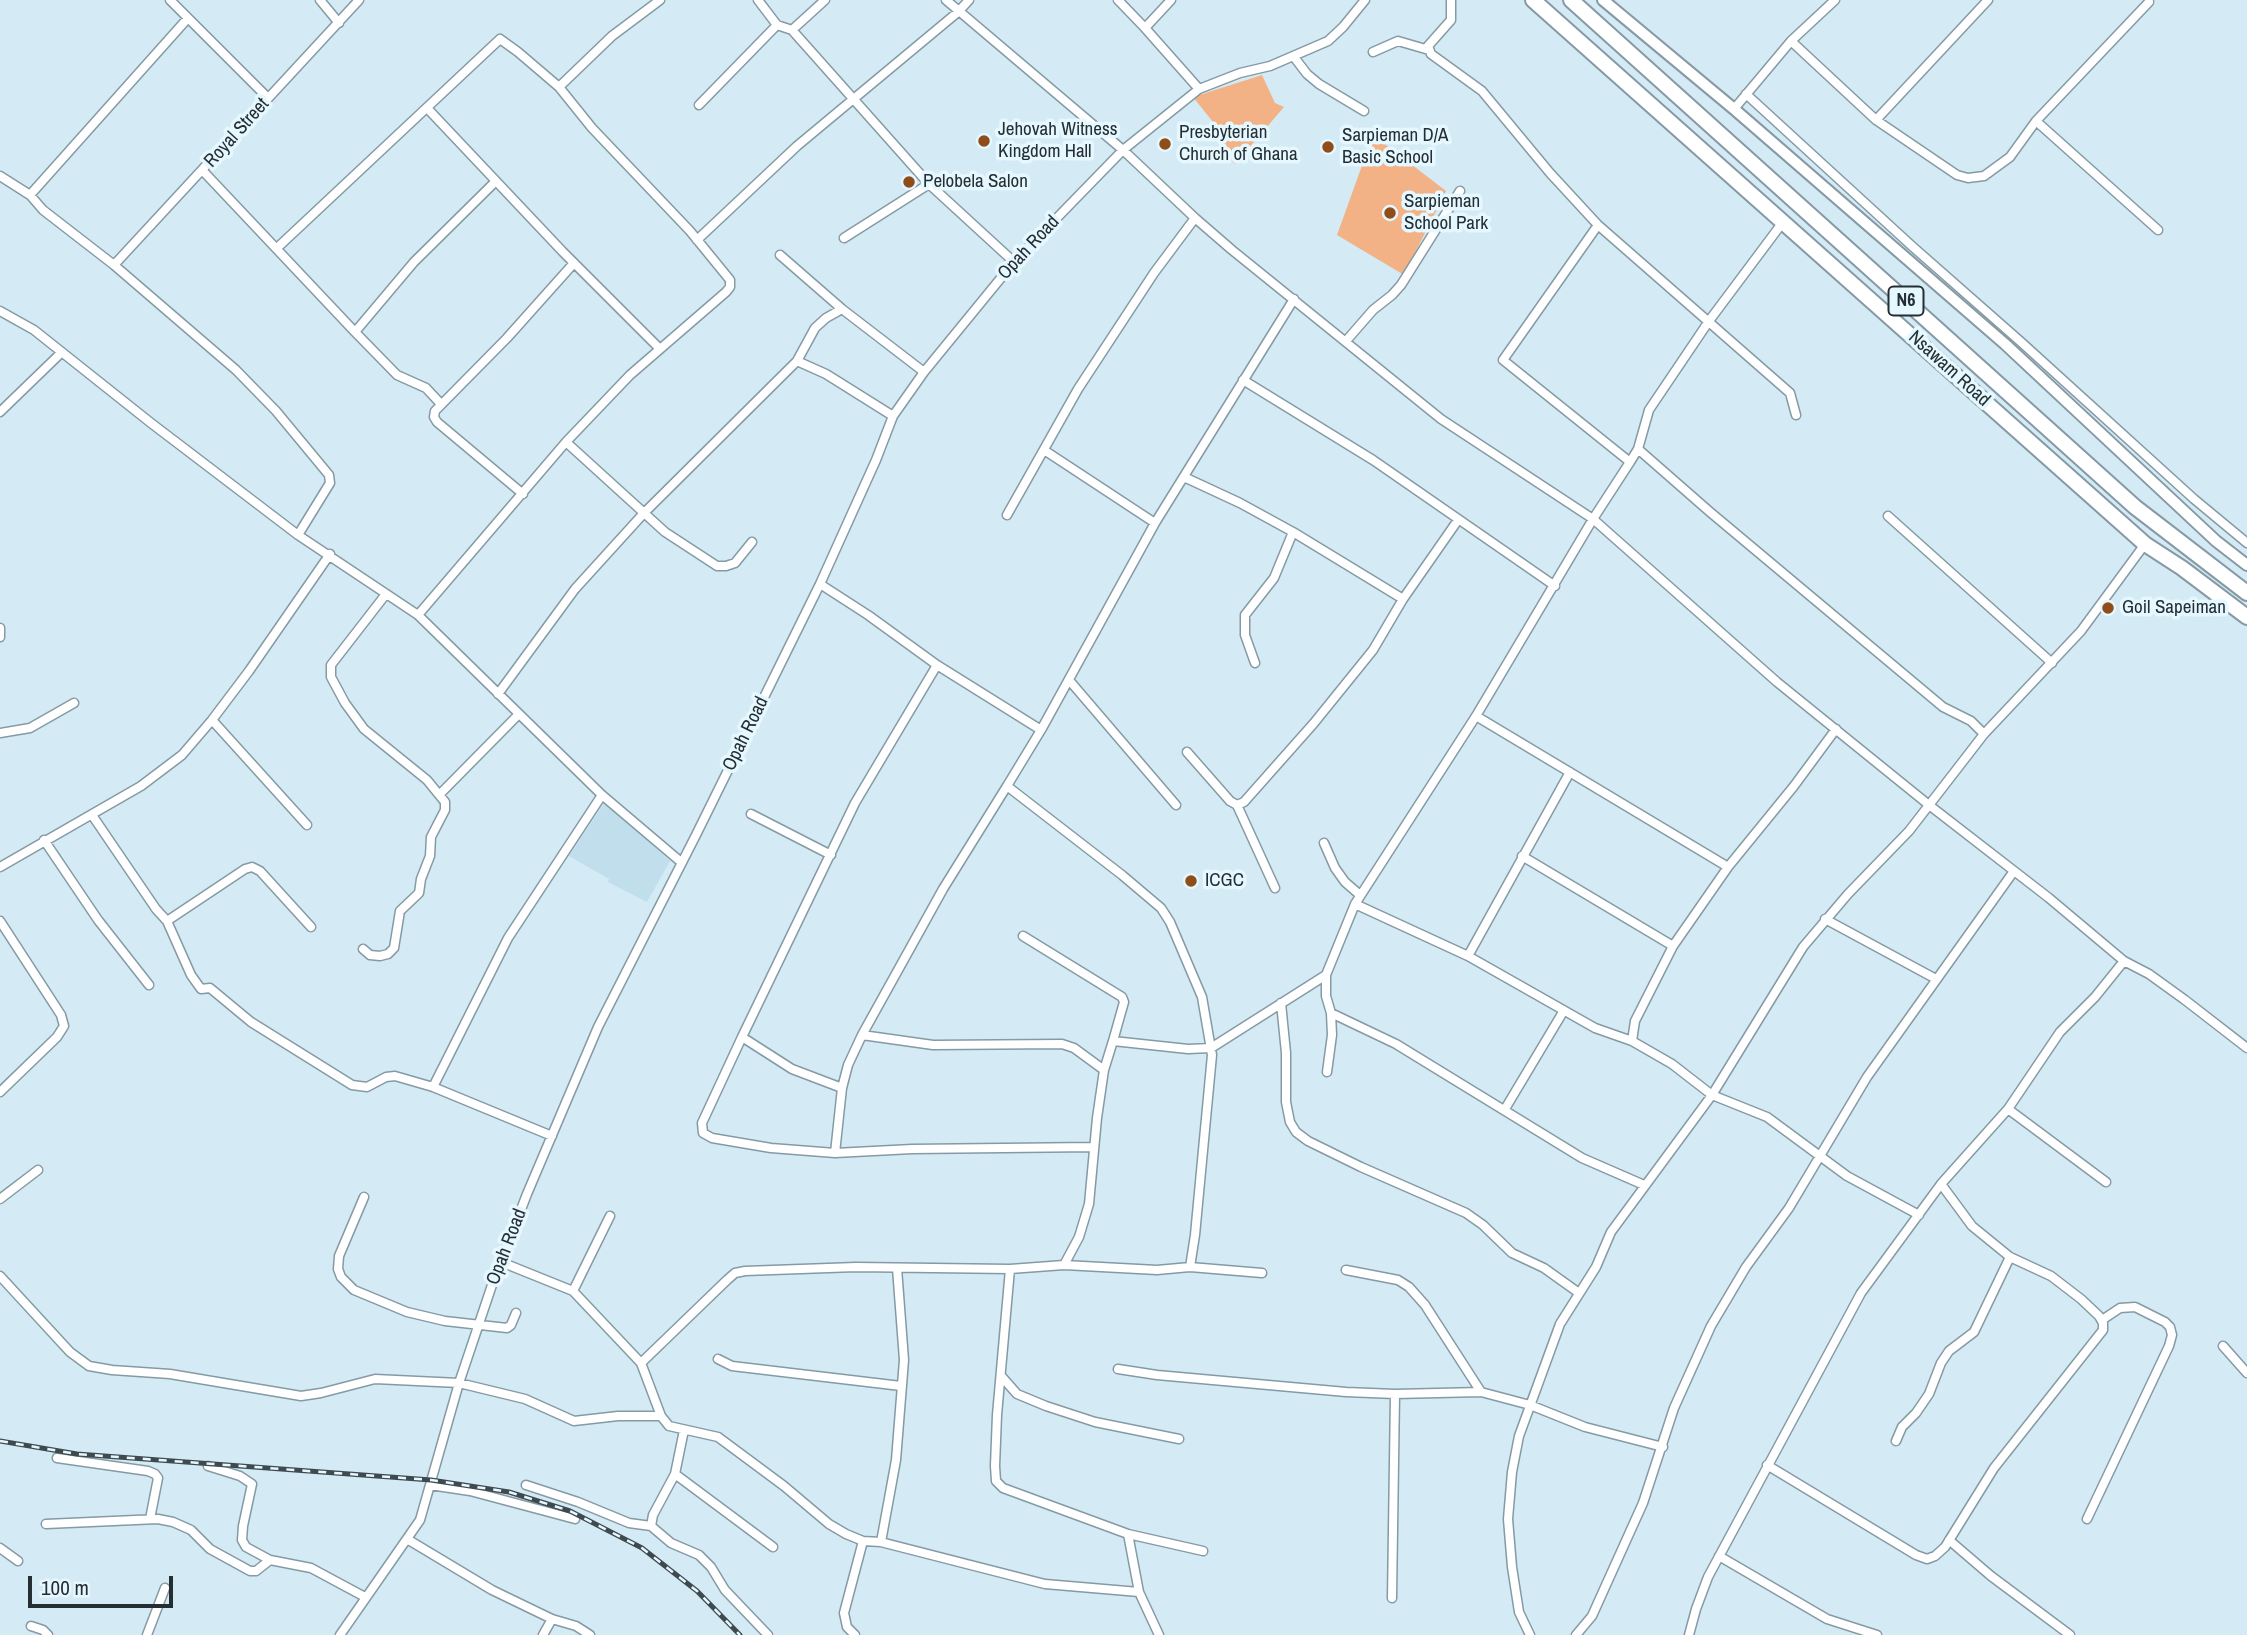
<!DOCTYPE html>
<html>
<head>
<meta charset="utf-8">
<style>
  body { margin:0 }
  #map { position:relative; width:2247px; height:1635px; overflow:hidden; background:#d4eaf5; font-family:"Archivo Narrow",sans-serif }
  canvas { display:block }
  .scale { position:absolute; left:28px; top:1576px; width:145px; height:32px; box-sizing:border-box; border:4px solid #252e32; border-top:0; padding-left:9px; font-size:21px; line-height:24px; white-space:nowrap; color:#252e32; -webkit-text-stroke:5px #e5f7ff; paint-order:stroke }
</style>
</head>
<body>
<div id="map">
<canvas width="2247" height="1635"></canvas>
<div class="scale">100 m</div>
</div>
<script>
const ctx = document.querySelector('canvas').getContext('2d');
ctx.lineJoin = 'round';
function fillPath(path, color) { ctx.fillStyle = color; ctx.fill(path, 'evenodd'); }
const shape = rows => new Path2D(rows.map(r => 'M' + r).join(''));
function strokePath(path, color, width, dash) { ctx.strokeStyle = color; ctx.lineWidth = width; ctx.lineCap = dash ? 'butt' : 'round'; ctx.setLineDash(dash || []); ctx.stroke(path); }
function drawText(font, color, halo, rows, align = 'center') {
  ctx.font = font + ' "Archivo Narrow",sans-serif'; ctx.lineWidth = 7; ctx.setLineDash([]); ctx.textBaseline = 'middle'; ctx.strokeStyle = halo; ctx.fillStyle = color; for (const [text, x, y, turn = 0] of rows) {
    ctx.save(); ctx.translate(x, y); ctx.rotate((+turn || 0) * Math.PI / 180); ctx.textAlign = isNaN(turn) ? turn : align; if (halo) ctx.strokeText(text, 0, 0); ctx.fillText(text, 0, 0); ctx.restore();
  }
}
const built = shape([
  [605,802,670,861,647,902,608,882,609,879,569,856]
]);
const green = shape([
  [1262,75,1275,103,1284,107,1235,164,1217,147,1225,137,1193,97],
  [1373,135,1446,191,1404,275,1337,235]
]);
const street = shape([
  [170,0,268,98],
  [320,0,339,23],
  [758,0,777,25,792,30,929,184,1014,262],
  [946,0,1123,150,1195,218,1232,250,1441,419,1593,519,1777,682,1929,805,2049,898,2124,961,2149,974,2185,1000,2247,1048],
  [1118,0,1145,28],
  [1171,0,1145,28,1199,89],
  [1451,0,1451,20,1428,46,1431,54,1482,91,1550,173,1598,225,1790,393,1796,415],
  [188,18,30,195,43,210,114,265,236,370,276,411,329,475,330,483,298,535],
  [792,30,825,0],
  [1791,41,1876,120,1957,175,1968,178,1984,176,2010,157,2036,121,2149,2],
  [1373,52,1398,41,1429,50],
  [1294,57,1307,74,1319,84,1364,111],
  [559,87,612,36,660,0],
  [1746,94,1913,247,2021,342,2194,499,2247,543],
  [699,105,777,25],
  [427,108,563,252,659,348],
  [1734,109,1791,41,1835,0],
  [1876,120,1988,0],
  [2036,121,2158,230],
  [203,171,355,332],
  [0,176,30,195],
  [1598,225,1503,360,1630,462],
  [844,238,929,184],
  [697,240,797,146,958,12,969,0],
  [277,248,500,39,518,52,559,87,592,128,690,231,730,280,730,287,726,292,630,375,566,442,418,615],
  [780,255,842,309,924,372],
  [114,265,359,0],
  [0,311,34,330,151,423,298,535,418,615,602,795,681,862],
  [1346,341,1373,310,1392,295,1401,285,1460,191],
  [797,361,826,374,893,416],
  [1243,380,1373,460,1555,586],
  [440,403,426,388,397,375,355,332,414,262,496,181],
  [0,412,62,352],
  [566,442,665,532,717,566,726,566,735,563,752,542],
  [1638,449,1710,512,1943,707,1971,721,1984,734],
  [1044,450,1155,523],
  [1184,477,1240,503,1293,532,1403,599],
  [523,494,437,422,434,417,435,411,507,338,574,263],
  [1007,515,1078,389,1154,273,1195,218],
  [1888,516,2052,663],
  [820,584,868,615,937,665,1041,730],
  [0,628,0,637],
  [1255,663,1245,635,1245,615,1274,578,1293,532],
  [1069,680,1176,805],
  [498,694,575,589,644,513,797,361,815,328,826,318,842,309],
  [1476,716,1728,867],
  [212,720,307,825],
  [0,733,30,728,74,703],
  [1187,752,1230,801,1237,805,1244,802,1314,723,1373,650,1403,599,1458,520],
  [1007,786,943,889,862,1035,848,1065,842,1088,835,1153,912,1149,1094,1147],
  [440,794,519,714],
  [1237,805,1275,888],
  [751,814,831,855],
  [92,815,156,909,167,921,191,975,201,989,210,988,251,1022,352,1085,367,1087,386,1077,395,1076,433,1087,552,1136],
  [44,840,98,920,149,985],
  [1324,843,1335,868,1345,882,1360,895],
  [1522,856,1673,946],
  [0,867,141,786,182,755,212,720,249,671,330,554],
  [1355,904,1468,956,1595,1028,1632,1041,1672,1064,1712,1095,1767,1117,1847,1176,1919,1215],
  [1825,919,1936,979],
  [0,921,61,1015,64,1026,57,1037,0,1092],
  [167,921,245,869,252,867,260,871,311,927],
  [1023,936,1122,997,1124,1002,1113,1041],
  [363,949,370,955,380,956,388,954,394,948,400,911,419,893,421,879,430,856,431,837,445,810,445,802,427,780,364,729,345,703,331,677,331,665,386,594],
  [1468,956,1570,772],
  [1281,1003,1286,1053,1286,1102,1290,1122,1296,1132,1308,1141,1361,1167,1466,1213,1483,1225,1512,1253,1544,1268,1579,1293],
  [1331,1013,1396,1044,1582,1158,1644,1185],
  [862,1035,933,1045,1062,1044,1074,1048,1104,1070],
  [742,1037,702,1123,703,1133,712,1138,771,1148,835,1153],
  [1632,1041,1635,1021,1673,946,1728,867,1794,786,1836,729],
  [1327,1072,1332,1035,1331,1013,1326,996,1326,975,1355,904,1476,716,1593,519,1630,462,1638,449,1649,410,1709,321,1783,222],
  [433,1087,508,938,602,795],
  [842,1088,792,1069,742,1037,855,803,937,665],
  [1505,1109,1563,1012],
  [2008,1109,2106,1182],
  [364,1197,339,1256,338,1269,341,1277,354,1290,407,1312,445,1321,507,1328,511,1325,516,1313],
  [0,1199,38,1170],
  [501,1262,573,1291,641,1363,727,1280,735,1273,745,1271,856,1267,1010,1269,1064,1265,1157,1270,1190,1267,1195,1235,1212,1055,1202,997,1170,922,1161,908,1122,875,1007,786,1041,730,1155,523,1294,299],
  [1064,1265,1079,1237,1089,1204,1097,1118,1104,1070,1113,1041,1188,1049,1211,1048,1326,975],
  [1190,1267,1262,1273],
  [1010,1269,997,1415,995,1466,996,1481,1003,1488,1128,1534,1203,1551],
  [1346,1270,1398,1280,1409,1287,1425,1305,1481,1392],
  [0,1276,70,1352,89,1366,112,1370,170,1374,301,1396,321,1393,375,1379,459,1383,525,1399,574,1421,618,1416,661,1416],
  [573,1291,610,1216],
  [2223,1346,2247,1373],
  [718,1359,732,1366,901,1386],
  [641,1363,661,1416,669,1426,718,1437,784,1486,829,1524,846,1534,863,1541,881,1542,1045,1584,1139,1592],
  [1118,1369,1157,1375,1346,1392,1395,1394,1481,1392,1530,1405,1585,1427,1663,1447],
  [1002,1377,1017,1394,1046,1406,1095,1422,1179,1439],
  [684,1430,675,1474,653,1515,651,1526,671,1543,699,1555,711,1567,725,1590,768,1635],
  [1896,1441,1902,1427,1916,1413,1929,1394,1941,1363,1949,1351,1974,1332,2010,1257],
  [57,1458,148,1471,155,1474,158,1478,150,1519],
  [1767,1465,1916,1555,1927,1559,1935,1556,1945,1547,1994,1468,2103,1330,2103,1323,2099,1316,2081,1299,2051,1276,2010,1257,1972,1226,1941,1184],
  [208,1466,240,1476,252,1484,243,1526,242,1540,246,1547,270,1560,311,1568,365,1597],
  [675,1474,773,1547],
  [430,1485,470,1491,575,1519],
  [526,1485,578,1502,629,1523,651,1526],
  [2087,1519,2169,1346,2172,1335,2170,1327,2165,1322,2135,1307,2120,1308,2102,1320],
  [46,1524,158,1519,173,1522,191,1530,210,1549,250,1571,256,1571,270,1560],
  [1128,1534,1139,1592,1159,1635],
  [407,1539,492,1590,552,1619,576,1626,590,1635],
  [1949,1540,1991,1576,2070,1635],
  [881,1542,896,1460,904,1360,897,1268],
  [0,1548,18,1561],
  [1719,1556,1827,1619,1877,1635],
  [1392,1598,1395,1394],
  [31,1626,43,1630,48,1635],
  [147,1635,165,1588],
  [340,1635,420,1520,459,1383,493,1282,527,1194,598,1027,696,835,820,584,876,460,893,416,924,372,1014,262,1123,150,1199,89,1240,73,1270,66,1328,41,1343,27,1365,0],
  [543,1635,552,1619],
  [855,1635,847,1627,844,1613,863,1541],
  [1530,1635,1519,1612,1512,1567,1508,1519,1512,1472,1519,1436,1560,1324,1596,1267,1611,1232,1712,1095,1803,947,1848,894,1909,831,1984,734,2081,631,2145,544],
  [1576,1635,1592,1616,1643,1503,1674,1408,1711,1326,1746,1267,1789,1208,1867,1077,2014,871],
  [1689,1635,1696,1609,1708,1577,1861,1293,1941,1184,2008,1109,2060,1032,2095,997,2124,961]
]);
const secondary = shape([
  [1603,0,1734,109,2005,344,2216,541,2247,565]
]);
const highway = shape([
  [1533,0,2145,544,2182,568,2247,617],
  [1571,0,2135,507,2247,593]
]);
const rail = shape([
  [0,1441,77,1454,431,1480,509,1492,570,1511,642,1548,697,1591,740,1635]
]);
const markers = [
  [984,141,7,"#8e4d19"],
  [1165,144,7,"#8e4d19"],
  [1328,147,7,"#8e4d19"],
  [909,182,7,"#8e4d19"],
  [1390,213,7,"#8e4d19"],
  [2108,608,7,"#8e4d19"],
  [1191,881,7,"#8e4d19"]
];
const shields = [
  [1906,301,35]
];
const shieldNames = [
  ["N6",1906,301]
];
const poiNames = [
  ["Jehovah Witness",998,130],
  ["Kingdom Hall",998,152],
  ["Presbyterian",1179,133],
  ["Church of Ghana",1179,155],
  ["Sarpieman D/A",1342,136],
  ["Basic School",1342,158],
  ["Pelobela Salon",923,182],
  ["Sarpieman",1404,202],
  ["School Park",1404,224],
  ["Goil Sapeiman",2122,608],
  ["ICGC",1205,881]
];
const streetNames = [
  ["Royal Street",237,133,-48],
  ["Opah Road",1029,248,-47],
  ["Nsawam Road",1949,369,42],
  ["Opah Road",746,734,-64],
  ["Opah Road",507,1247,-69]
];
fillPath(built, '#c1deec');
fillPath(green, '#f2b286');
strokePath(street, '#859aa4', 11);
strokePath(secondary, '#859aa4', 14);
strokePath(highway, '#859aa4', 18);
strokePath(street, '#fff', 8);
strokePath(secondary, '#fff', 10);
strokePath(highway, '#fff', 14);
strokePath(rail, '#3f4a4f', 5);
strokePath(rail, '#e5f7ff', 2.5, [8]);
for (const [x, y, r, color] of markers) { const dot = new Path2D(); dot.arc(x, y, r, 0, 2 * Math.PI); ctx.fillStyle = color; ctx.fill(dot); strokePath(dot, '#e5f7ff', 2.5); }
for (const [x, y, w] of shields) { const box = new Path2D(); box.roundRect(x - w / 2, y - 14.5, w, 29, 5); ctx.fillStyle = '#e5f7ff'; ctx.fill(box); strokePath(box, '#252e32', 2); }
drawText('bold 18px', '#252e32', null, shieldNames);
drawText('19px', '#252e32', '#e5f7ff', poiNames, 'left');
drawText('19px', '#252e32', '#e5f7ff', streetNames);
</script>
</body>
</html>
